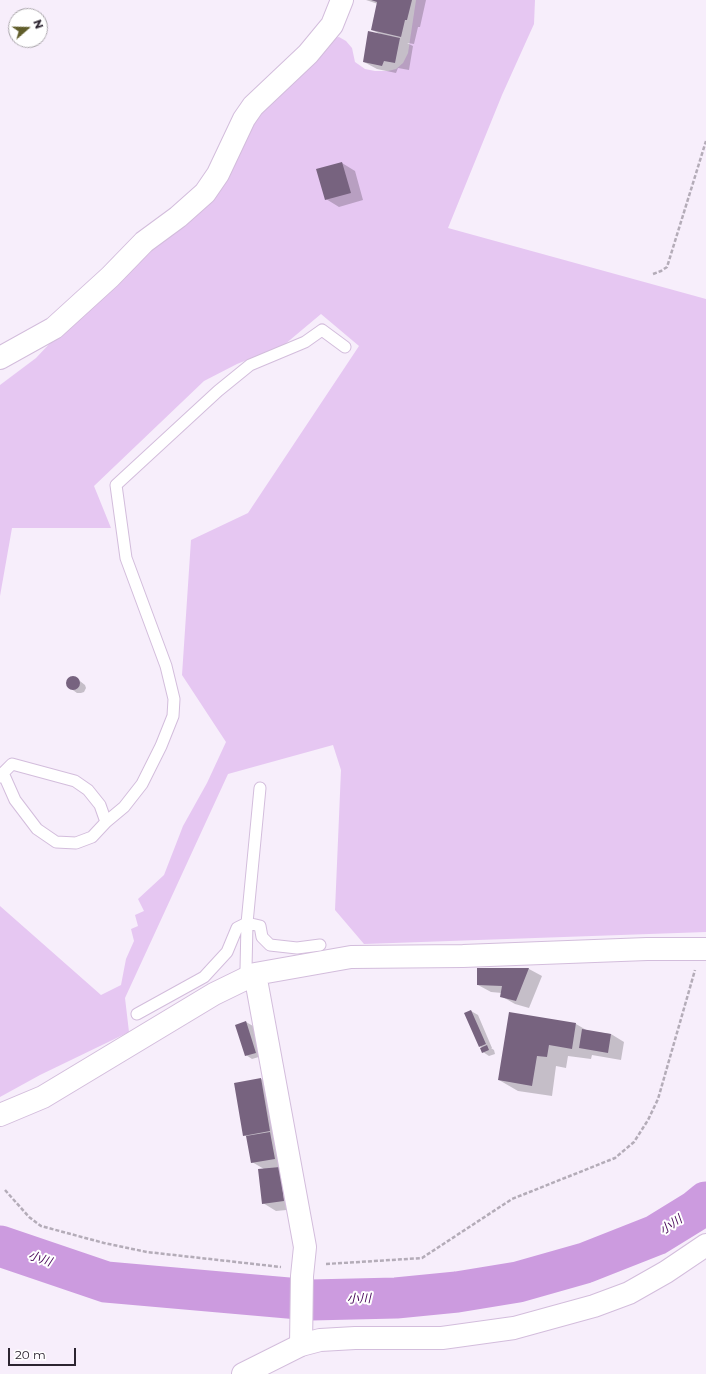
<!DOCTYPE html>
<html>
<head>
<meta charset="utf-8">
<style>
  body { margin:0 }
  #map { position:relative; width:706px; height:1374px; overflow:hidden; background:#f7eefb; font-family:Montserrat,sans-serif }
  canvas { display:block }
  .north { position:absolute; left:8px; top:8px; width:40px; height:40px; box-sizing:border-box; background:#fff; border:1px solid #aba7ac; border-radius:50%; rotate:70deg; font-size:11px; font-weight:700; line-height:16px; text-align:center; color:#2c2430 }
  .north::after { content:''; display:block; margin:auto; width:14px; height:18px; background:#605d2a; clip-path:polygon(50% 0,100% 100%,50% 72%,0 100%) }
  .scale { position:absolute; left:8px; top:1348px; width:68px; height:18px; box-sizing:border-box; border:2px solid #2c2430; border-top:0; padding-left:5px; font-size:12px; line-height:14px; white-space:nowrap; color:#2c2430; -webkit-text-stroke:3px #fff; paint-order:stroke }
</style>
</head>
<body>
<div id="map">
<canvas width="706" height="1374"></canvas>
<div class="north">N</div>
<div class="scale">20 m</div>
</div>
<script>
const ctx = document.querySelector('canvas').getContext('2d');
ctx.lineJoin = 'round';
function fillPath(path, color) { ctx.fillStyle = color; ctx.fill(path, 'evenodd'); }
const shape = rows => new Path2D(rows.map(r => 'M' + r).join(''));
function strokePath(path, color, width, dash) { ctx.strokeStyle = color; ctx.lineWidth = width; ctx.lineCap = dash ? 'butt' : 'round'; ctx.setLineDash(dash || []); ctx.stroke(path); }
function drawText(font, color, halo, rows, align = 'center') {
  ctx.font = font + ' Montserrat,"Noto Sans JP",sans-serif'; ctx.lineWidth = 4; ctx.setLineDash([]); ctx.textBaseline = 'middle'; ctx.strokeStyle = halo; ctx.fillStyle = color; for (const [text, x, y, turn = 0] of rows) {
    ctx.save(); ctx.translate(x, y); ctx.rotate((+turn || 0) * Math.PI / 180); ctx.textAlign = isNaN(turn) ? turn : align; if (halo) ctx.strokeText(text, 0, 0); ctx.fillText(text, 0, 0); ctx.restore();
  }
}
const green = shape([
  [416,0,535,0,534,24,502,95,448,228,706,299,706,932,364,944,335,910,341,770,333,745,228,774,125,998,129,1032,40,1075,0,1097,0,906,101,995,121,985,126,959,134,941,131,929,138,926,135,915,144,911,138,899,164,875,183,826,207,783,226,742,182,675,191,540,248,513,359,346,321,314,284,345,237,364,204,381,94,486,111,528,12,528,0,596,0,385,36,358,53,340,215,193,252,117,333,38,339,37,346,41,352,48,355,62,365,69,375,71,388,71,396,69,403,63,408,53]
]);
const shadow = shape([
  [366,0,426,0,420,27,418,27,414,44,407,43,413,46,409,70,398,68,396,73,377,69,364,62,380,34,372,30,378,4],
  [342,163,355,171,363,200,339,207,326,199],
  [72,677,76,678,85,685,86,688,84,692,81,693,77,693,67,686,67,682,69,679],
  [478,969,529,969,542,976,529,1008,515,1004,501,996,502,993,491,992,478,985],
  [471,1011,478,1015,492,1048,491,1048,494,1050,495,1054,489,1056,483,1052,483,1048,480,1046,466,1013],
  [246,1022,253,1026,262,1056,252,1059,246,1055],
  [576,1024,588,1031,611,1034,624,1042,621,1060,592,1055,591,1059,568,1056,566,1068,556,1066,552,1096,518,1091,499,1080],
  [261,1079,274,1087,297,1209,276,1211,263,1203,264,1169,252,1162,248,1137,244,1135]
]);
const river = shape([
  [0,1246,106,1282,311,1300,396,1298,457,1292,518,1282,585,1263,656,1235,695,1211,706,1202]
]);
const building = shape([
  [371,0,412,0,407,20,405,20,401,37,371,30,377,2],
  [368,31,400,38,395,63,384,61,382,66,363,62],
  [342,162,351,193,325,200,316,169],
  '66 683a7 7 0 1 1 14 0a7 7 0 1 1-14 0Z',
  [477,968,529,968,516,1001,500,997,502,986,477,985],
  [471,1010,486,1044,479,1047,464,1013],
  [509,1012,576,1023,572,1049,549,1045,547,1057,537,1056,532,1086,498,1080],
  [246,1021,256,1053,245,1056,235,1025],
  [582,1029,611,1034,608,1053,579,1048],
  [487,1045,489,1050,482,1053,480,1048],
  [261,1078,270,1131,243,1136,234,1083],
  [270,1132,275,1159,251,1163,246,1136],
  [280,1167,284,1201,262,1204,258,1169]
]);
const path = shape([
  [653,274,661,271,667,267,706,141],
  [5,1190,29,1217,41,1226,104,1243,147,1252,281,1267],
  [326,1264,422,1258,512,1199,615,1158,634,1142,648,1120,658,1099,695,970]
]);
const service = shape([
  [0,777,3,773,12,764,75,781,88,790,100,805,106,822,92,837,76,843,56,842,37,829,15,800,3,773],
  [106,822,124,807,142,784,161,746,173,716,174,699,166,666,126,558,116,485,218,391,250,365,305,342,322,330,345,347],
  [248,977,246,969,247,923,260,788],
  [137,1014,204,977,227,952,237,928,247,923,260,926,262,937,270,945,297,948,320,945]
]);
const minor = shape([
  [0,358,54,328,110,277,144,242,178,217,205,193,218,174,244,119,253,106,308,54,332,25,342,0],
  [255,974,305,1247,302,1276,301,1345],
  [0,1115,43,1097,214,994,255,974,351,957,463,956,647,949,706,949]
]);
const tertiary = shape([
  [243,1374,301,1345,320,1340,355,1338,442,1338,514,1328,594,1306,629,1293,666,1272,706,1245]
]);
const waterNames = [
  ["小川",671,1225,-34],
  ["小川",40,1259,19],
  ["小川",359,1299,-1]
];
fillPath(green, '#e6c7f2');
fillPath(shadow, '#0003');
strokePath(river, '#cc9bdf', 41);
fillPath(building, '#77637f');
strokePath(service, '#d3bddc', 13);
strokePath(minor, '#d3bddc', 24);
strokePath(tertiary, '#d3bddc', 24);
strokePath(path, '#b4acb8', 2.5, [4, 2]);
strokePath(service, '#fff', 11);
strokePath(minor, '#fff', 22);
strokePath(tertiary, '#fff', 22);
drawText('italic 12px', '#450357', '#fff', waterNames);
</script>
</body>
</html>
